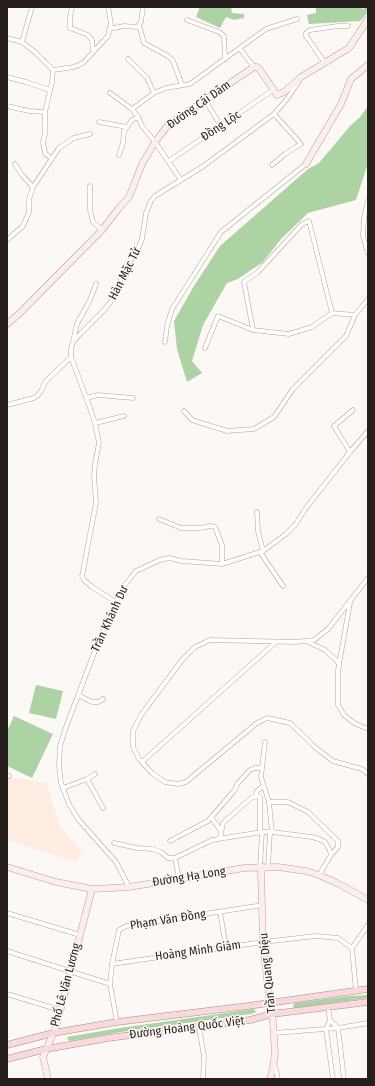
<!DOCTYPE html>
<html>
<head>
<meta charset="utf-8">
<style>
  body { margin:0 }
  #map { position:relative; width:375px; height:1086px; overflow:hidden; background:#fcf8f5; font-family:"Fira Sans Condensed",sans-serif }
  canvas { display:block }
  .frame { position:absolute; inset:0; border:8px solid #271f1b; pointer-events:none }
</style>
</head>
<body>
<div id="map">
<canvas width="375" height="1086"></canvas>
<div class="frame"></div>
</div>
<script>
const ctx = document.querySelector('canvas').getContext('2d');
ctx.lineJoin = 'round';
function fillPath(path, color) { ctx.fillStyle = color; ctx.fill(path, 'evenodd'); }
const shape = rows => new Path2D(rows.map(r => 'M' + r).join(''));
function strokePath(path, color, width, dash) { ctx.strokeStyle = color; ctx.lineWidth = width; ctx.lineCap = dash ? 'butt' : 'round'; ctx.setLineDash(dash || []); ctx.stroke(path); }
function drawText(font, color, halo, rows, align = 'center') {
  ctx.font = font + ' "Fira Sans Condensed",sans-serif'; ctx.lineWidth = 3; ctx.setLineDash([]); ctx.textBaseline = 'middle'; ctx.strokeStyle = halo; ctx.fillStyle = color; for (const [text, x, y, turn = 0] of rows) {
    ctx.save(); ctx.translate(x, y); ctx.rotate((+turn || 0) * Math.PI / 180); ctx.textAlign = isNaN(turn) ? turn : align; if (halo) ctx.strokeText(text, 0, 0); ctx.fillText(text, 0, 0); ctx.restore();
  }
}
const built = shape([
  [9,777,46,783,60,826,82,852,76,862,7,840,7,778]
]);
const green = shape([
  [200,7,231,7,232,13,244,14,244,18,234,20,226,17,220,28,196,17],
  [308,7,357,7,364,9,365,7,368,7,368,12,360,21,309,24,307,15,316,13,316,7],
  [368,106,368,163,356,200,308,213,281,239,263,262,238,279,227,283,203,325,192,361,202,373,187,382,177,349,174,321,194,286,220,246,308,169,319,163,350,126,360,117],
  [36,685,63,691,56,719,29,713],
  [14,716,53,734,32,778,7,766,7,731],
  [368,995,368,998,296,1008,293,1007,293,1005,295,1003,349,996],
  [254,1009,256,1012,251,1014,121,1032,69,1041,67,1037,120,1028]
]);
const street = shape([
  [72,7,70,17,70,28,88,35,92,40,93,52],
  [187,20,219,32,224,36,225,59],
  [139,25,144,43,168,56,173,61,182,85],
  [109,29,124,26,137,27,141,22,143,7],
  [7,38,22,42,36,53,53,70],
  [22,42,32,7],
  [240,49,254,67],
  [128,59,147,78,154,93],
  [325,63,306,36,306,33,310,30,338,26,348,26],
  [7,77,26,82,50,90],
  [110,93,132,109,138,117,142,126,155,142,181,180],
  [205,100,221,126],
  [7,106,29,111,45,112],
  [132,109,154,93,166,88,190,84,266,29,297,19],
  [99,122,127,127],
  [119,155,123,143,124,131,132,120,138,117],
  [52,159,45,153,43,142,45,134,45,112,52,82,53,70,74,67,83,63,108,36,111,24,108,7],
  [169,161,273,90],
  [15,164,22,175,33,187],
  [272,165,285,154,301,144,274,114],
  [90,186,90,210,93,222,102,230],
  [368,200,364,218,363,236,368,253],
  [7,240,23,226,29,212,29,199,33,187,59,148,74,138,90,134],
  [253,330,244,282,258,272,302,224,309,221,332,313],
  [73,341,77,324,90,300,96,284],
  [165,342,167,326,172,309,221,232,306,164],
  [205,348,218,316,253,330,289,334,312,327,332,313,355,315],
  [86,398,98,395,133,398],
  [7,405,34,398,38,395,41,391,46,381,71,357],
  [184,411,192,420,227,431,254,429,274,417,293,389,346,336,355,315,368,299],
  [95,423,124,416],
  [350,452,334,426,353,410],
  [257,512,258,531,263,551],
  [159,519,181,528,200,528,210,526,215,527,222,545,222,564],
  [260,552,283,586],
  [368,578,328,629,314,640,296,642,210,640,195,647,182,660,141,715,133,731,133,747,139,759,152,773,165,782,178,784,186,782,257,723,267,718,290,723,316,748,333,761,362,769,368,774],
  [116,602,92,587,84,580,82,576,96,503,94,476,95,464,99,443,95,423,90,408,71,357,71,349,73,342,81,333,105,309,112,300,117,291,121,278,125,268,138,249,142,239,146,213,151,201,155,196,202,167,274,114,287,99,299,81],
  [350,603,338,670,338,705,344,715,354,723,368,729],
  [306,641,325,650,336,660,339,664,339,667],
  [78,695,92,702,98,702,103,699],
  [265,742,261,777,269,802,272,832],
  [142,762,276,642],
  [7,776,9,776],
  [87,779,103,808],
  [63,788,87,779,95,774],
  [257,796,256,792,263,786],
  [269,802,288,802,308,812,338,841,338,847,331,855,319,875],
  [211,817,221,831],
  [220,838,223,823,251,798,257,796,260,797,260,832],
  [170,841,208,821,234,791,238,783,250,770,255,768,261,768],
  [114,843,137,848,152,849,161,852,168,858,175,858,212,840,262,832,272,832,312,837,319,839,325,842,330,851,331,855],
  [175,858,179,879],
  [260,867,262,832],
  [268,867,270,832],
  [129,887,116,862,78,819,69,804,61,783,59,766,60,746,66,727,101,635,116,602,124,586,136,571,160,560,169,558,182,561,222,564,263,551,286,534,295,525,306,508,350,452,368,431],
  [220,912,226,947],
  [7,913,80,935],
  [7,951,110,984],
  [112,964,263,942,316,936,338,938,352,948],
  [356,991,352,948,368,925],
  [7,994,60,1010],
  [328,1007,330,1020,326,1029,333,1079],
  [330,1020,338,1028,344,1079],
  [117,1022,110,984,112,964,119,930,126,926,263,905],
  [199,1028,204,1056,203,1079],
  [274,1033,338,1028,368,1023],
  [275,1066,278,1079]
]);
const secondary = shape([
  [306,164,341,104,351,79,368,65],
  [7,324,20,313,102,230,119,208,129,197,142,164,155,142,168,125,254,67,257,67,260,70,277,95,284,92,301,77,349,48,368,19],
  [7,867,56,882,92,889,129,887,244,868,278,867,306,871,319,875,339,884,368,900],
  [263,867,261,873,263,942,269,996,273,1022,275,1053,273,1068,270,1079],
  [48,1079,43,1057,56,1027,92,889]
]);
const primary = shape([
  [7,1045,53,1033,117,1022,248,1006,368,989],
  [7,1059,46,1049,108,1038,250,1020,272,1014,368,1002]
]);
const streetNames = [
  ["Đường Cái Dăm",199,105,-35],
  ["Đồng Lộc",221,126,-34],
  ["Hàn Mặc Tử",125,274,-63],
  ["Trần Khánh Dư",110,619,-65],
  ["Đường Hạ Long",189,877,-9],
  ["Phạm Văn Đồng",168,920,-9],
  ["Hoàng Minh Giám",198,951,-8],
  ["Trần Quang Diệu",268,973,-96],
  ["Phố Lê Văn Lương",66,985,-75],
  ["Đường Hoàng Quốc Việt",187,1028,-7]
];
fillPath(built, '#feebe2');
fillPath(green, '#add3a5');
strokePath(street, '#b7a196', 5);
strokePath(secondary, '#b7a196', 7);
strokePath(primary, '#ac898a', 7);
strokePath(street, '#fff', 4);
strokePath(secondary, '#fcedee', 6);
strokePath(primary, '#f8dadd', 6);
drawText('12px', '#271f1b', '#fcf8f5', streetNames);
</script>
</body>
</html>
